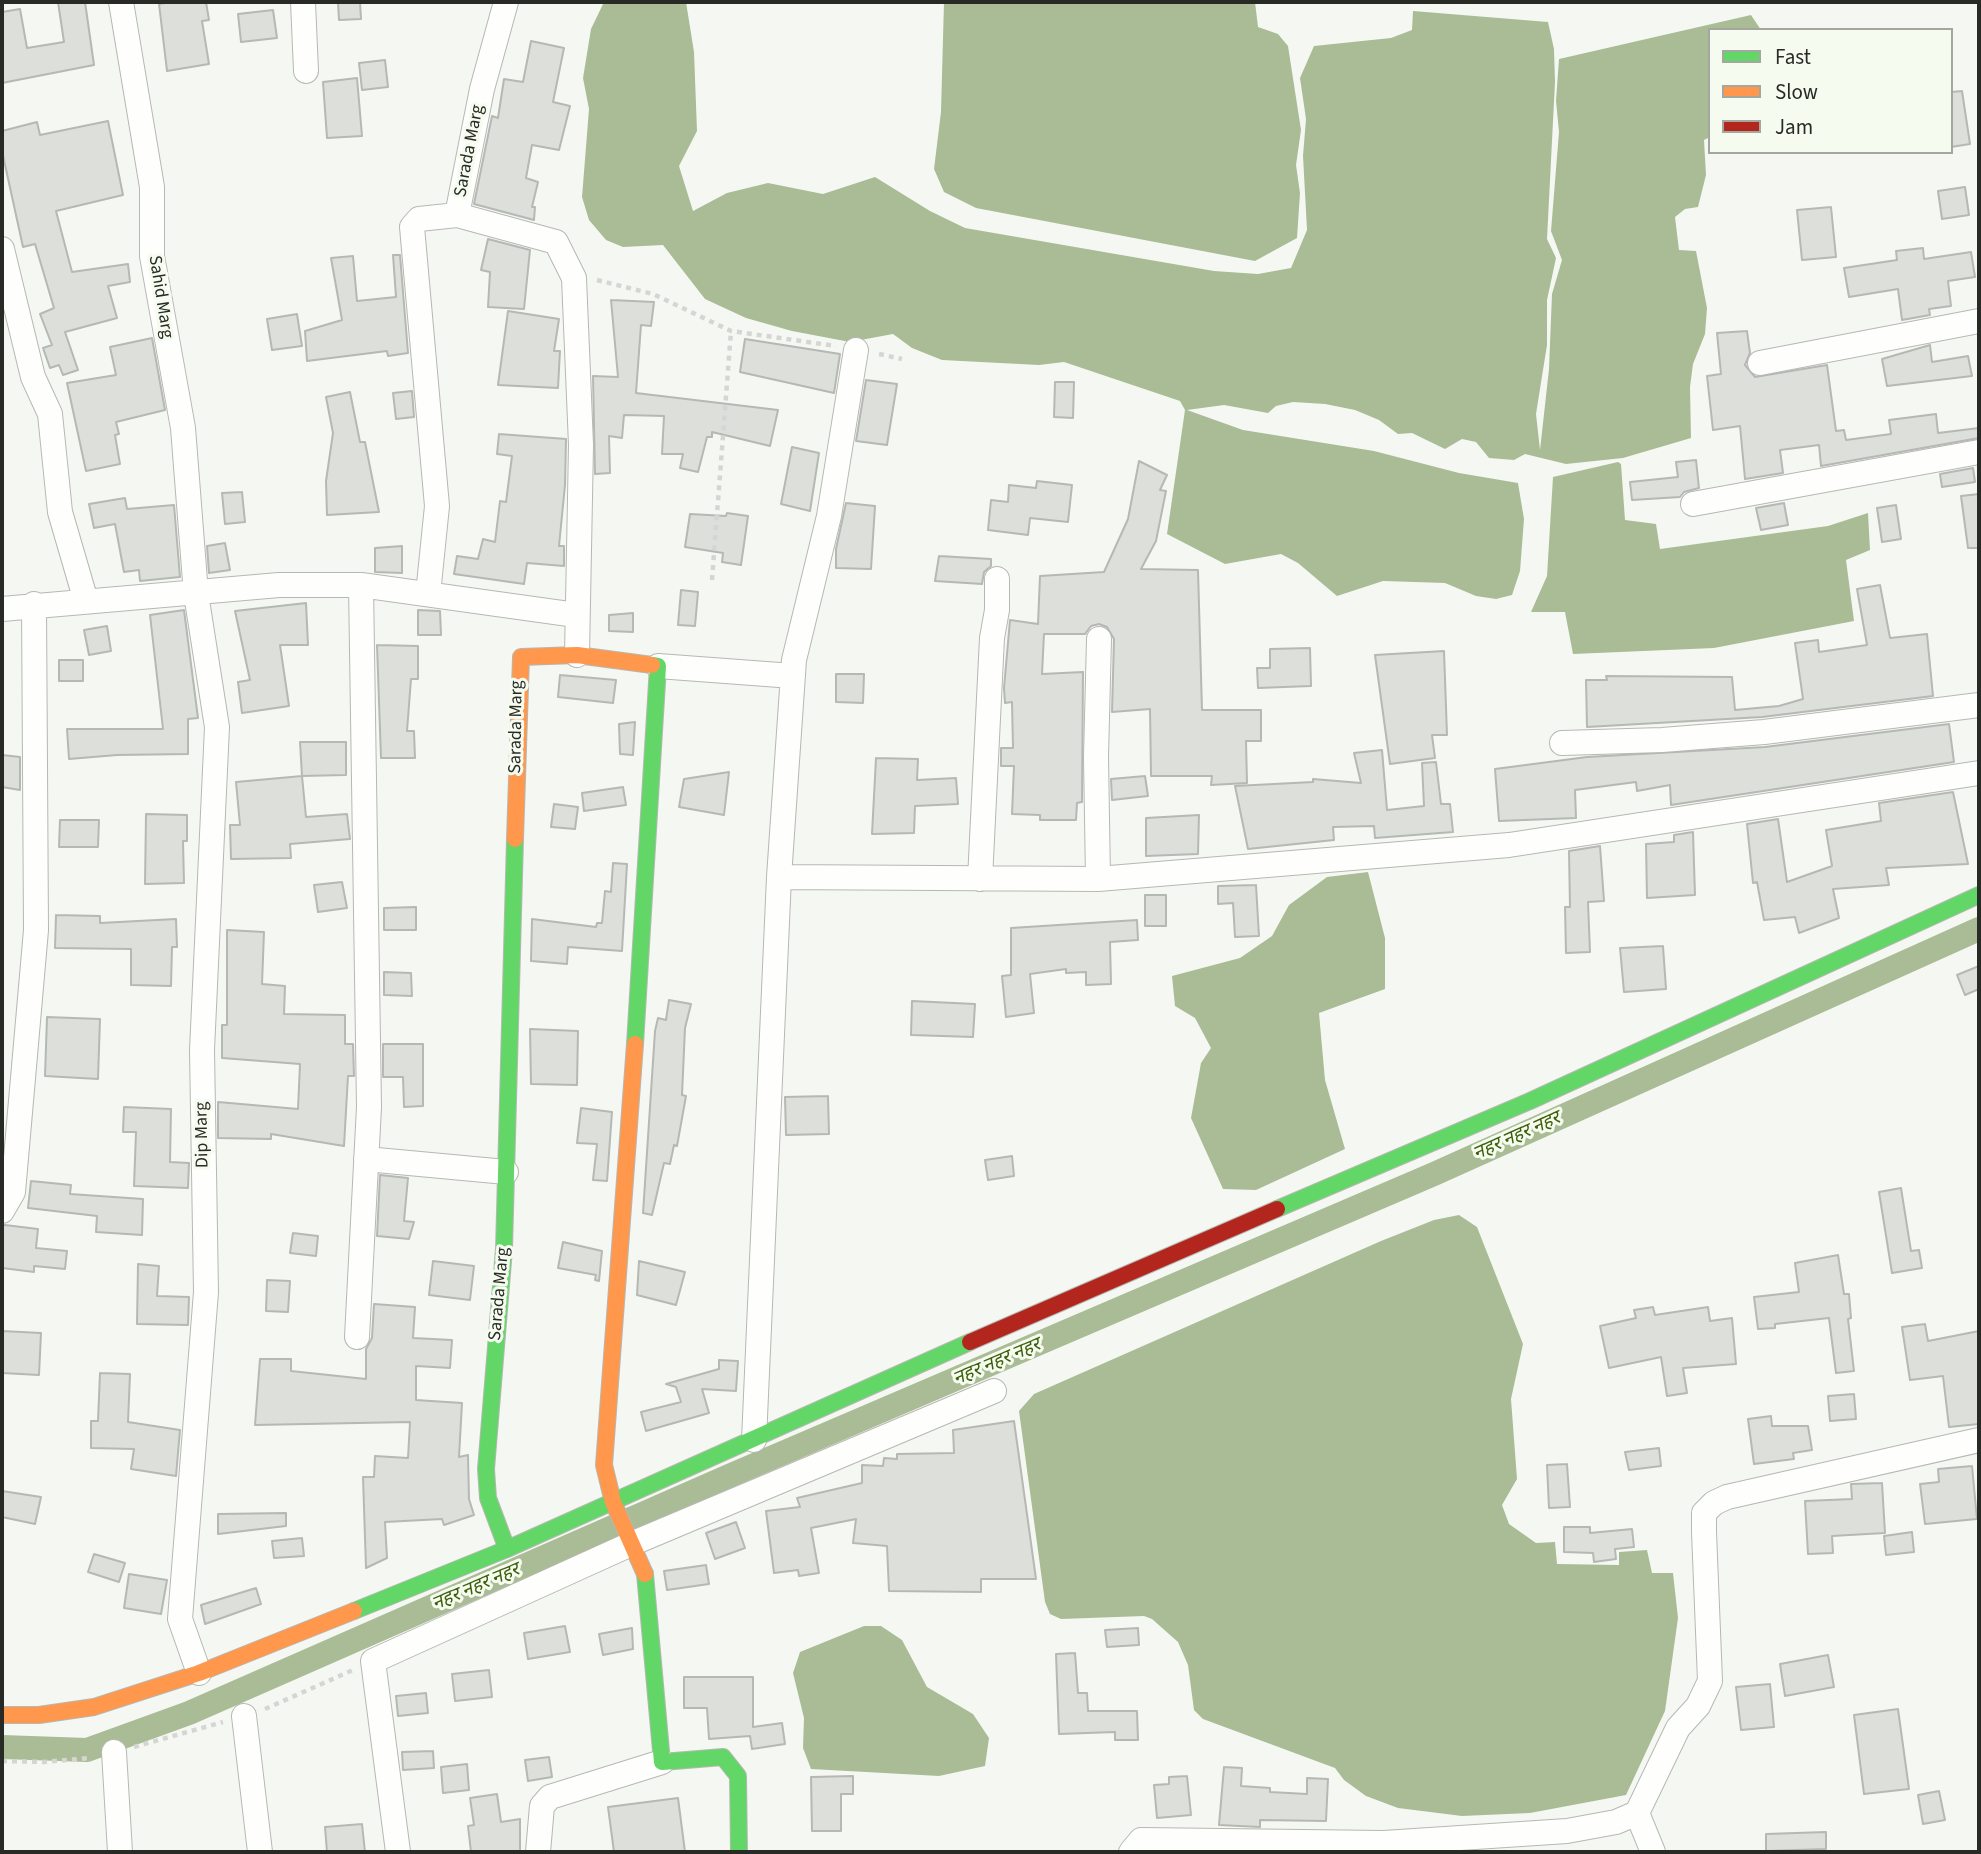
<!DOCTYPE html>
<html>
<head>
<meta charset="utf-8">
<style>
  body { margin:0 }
  #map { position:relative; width:1981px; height:1854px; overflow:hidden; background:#f5f8f2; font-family:"Source Sans 3",sans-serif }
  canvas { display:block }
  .frame { position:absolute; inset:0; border:4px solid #282a26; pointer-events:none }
  .legend { position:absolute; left:1708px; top:28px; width:245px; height:126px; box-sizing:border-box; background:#f5fbef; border:2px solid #a3a79f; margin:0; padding:9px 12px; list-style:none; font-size:21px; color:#282a26 }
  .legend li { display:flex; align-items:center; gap:14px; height:35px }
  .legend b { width:35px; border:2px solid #a3a79f }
</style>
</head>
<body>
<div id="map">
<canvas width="1981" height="1854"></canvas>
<div class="frame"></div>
<ul class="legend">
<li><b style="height:9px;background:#63d668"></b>Fast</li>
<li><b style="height:9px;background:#ff974d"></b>Slow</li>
<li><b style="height:9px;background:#b3261e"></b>Jam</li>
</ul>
</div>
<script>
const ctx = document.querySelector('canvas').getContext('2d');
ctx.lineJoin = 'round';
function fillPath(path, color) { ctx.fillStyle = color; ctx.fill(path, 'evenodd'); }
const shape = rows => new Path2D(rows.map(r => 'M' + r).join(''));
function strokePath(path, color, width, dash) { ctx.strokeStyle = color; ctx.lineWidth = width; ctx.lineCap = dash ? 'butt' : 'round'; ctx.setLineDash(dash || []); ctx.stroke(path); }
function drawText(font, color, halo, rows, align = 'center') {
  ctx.font = font + ' "Source Sans 3","Noto Sans Devanagari",sans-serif'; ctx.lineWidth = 6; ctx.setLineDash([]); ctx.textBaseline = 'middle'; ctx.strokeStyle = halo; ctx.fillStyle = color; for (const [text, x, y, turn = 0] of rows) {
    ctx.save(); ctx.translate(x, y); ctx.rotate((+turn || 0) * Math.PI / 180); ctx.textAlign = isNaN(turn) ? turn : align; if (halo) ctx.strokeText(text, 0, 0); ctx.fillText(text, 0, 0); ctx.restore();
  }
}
const water = shape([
  [604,2,686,2,694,52,697,131,679,166,693,211,727,193,768,183,823,194,875,177,930,211,965,228,1214,271,1258,274,1291,268,1307,230,1303,156,1306,119,1300,78,1314,46,1391,38,1412,30,1413,11,1548,22,1554,49,1555,82,1547,239,1556,258,1547,300,1547,345,1536,414,1540,450,1549,369,1552,294,1562,260,1551,231,1559,132,1556,101,1559,59,1751,15,1761,30,1710,30,1710,137,1704,140,1706,175,1698,207,1685,209,1675,217,1679,250,1696,251,1707,308,1705,334,1693,364,1690,387,1691,438,1623,458,1566,464,1525,454,1514,460,1489,458,1476,442,1462,439,1445,449,1412,433,1398,434,1379,420,1355,410,1325,404,1293,402,1276,406,1268,413,1224,405,1187,410,1243,430,1374,451,1459,473,1518,483,1524,519,1520,571,1512,595,1496,599,1476,596,1445,583,1383,581,1337,596,1298,563,1281,554,1225,564,1167,534,1185,410,1180,401,1064,362,1039,365,942,360,912,348,893,334,850,342,792,331,746,318,705,299,663,245,623,247,606,240,589,220,582,197,589,109,583,78,591,29],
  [944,2,1255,2,1258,27,1278,34,1288,46,1301,130,1296,165,1300,193,1297,238,1255,261,976,208,944,192,934,169,941,112],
  [1618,462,1621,464,1625,520,1656,524,1660,549,1828,526,1868,513,1870,550,1846,560,1854,621,1714,648,1573,654,1565,612,1531,612,1547,576,1553,477],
  [1368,872,1385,938,1385,989,1319,1013,1325,1080,1345,1149,1256,1190,1223,1189,1191,1118,1201,1063,1211,1048,1195,1018,1175,1006,1172,976,1240,958,1272,936,1289,905,1327,877],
  [1459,1215,1477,1227,1523,1344,1511,1399,1517,1479,1502,1505,1509,1524,1536,1543,1555,1542,1557,1564,1619,1565,1619,1552,1647,1550,1652,1573,1673,1573,1678,1618,1665,1711,1626,1795,1530,1813,1462,1816,1398,1808,1366,1796,1344,1780,1335,1768,1203,1719,1194,1710,1188,1665,1178,1642,1152,1619,1144,1616,1061,1619,1050,1614,1045,1602,1019,1411,1034,1394,1381,1241,1434,1220],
  [864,1626,881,1626,902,1640,927,1687,973,1714,989,1738,985,1766,939,1776,811,1769,803,1748,804,1718,793,1673,800,1652]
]);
const canal = shape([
  [2,1747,87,1750,189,1713,729,1476,1434,1174,1979,929]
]);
const building = shape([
  [58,2,85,2,94,65,2,83,2,12,20,9,27,48,64,42,58,2],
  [171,2,206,2,209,20,202,21,209,64,167,71,159,4,171,2],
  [338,2,360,2,361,19,339,20,338,2],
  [273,10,277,38,241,42,238,14,273,10],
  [531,41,564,48,553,102,570,106,559,150,532,145,526,178,538,182,532,207,535,207,534,220,474,204,492,116,498,118,504,79,523,82,531,41],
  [385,60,388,87,362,90,359,63,385,60],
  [357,78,362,136,327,138,323,82,357,78],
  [1962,91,1970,144,1951,147,1951,92,1962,91],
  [108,121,123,195,56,211,72,272,128,264,130,282,108,286,117,318,65,332,78,370,63,375,59,365,50,368,43,348,52,345,40,314,54,308,35,244,23,247,2,151,2,131,37,122,40,135,108,121],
  [1965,187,1969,215,1942,219,1938,191,1965,187],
  [1831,207,1836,257,1802,260,1797,210,1831,207],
  [488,239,530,250,524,309,488,307,490,272,481,270,488,239],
  [1923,248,1924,259,1971,252,1975,277,1948,281,1951,306,1929,309,1930,315,1902,320,1898,289,1849,297,1844,268,1897,260,1896,251,1923,248],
  [393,255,400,255,408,353,388,356,387,351,307,361,305,331,342,320,331,258,353,256,357,301,396,297,393,255],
  [611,300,654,302,651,326,641,325,636,393,778,410,770,446,712,432,712,437,707,437,698,472,680,468,683,454,662,454,664,416,624,415,622,438,609,436,610,473,595,474,593,376,618,377,611,300],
  [508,311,559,319,554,351,560,351,558,388,498,385,508,311],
  [297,314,302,346,272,350,267,319,297,314],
  [1747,331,1750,353,1745,365,1755,377,1827,365,1836,431,1844,430,1846,440,1891,434,1889,420,1936,414,1938,433,1979,428,1979,438,1821,466,1819,445,1780,450,1783,473,1745,479,1740,426,1713,430,1707,376,1721,374,1717,333,1747,331],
  [152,338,165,410,116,422,119,434,115,435,120,464,86,471,67,383,116,375,110,347,152,338],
  [745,339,840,354,834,393,740,372,745,339],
  [1930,345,1932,362,1968,356,1972,376,1887,386,1882,359,1930,345],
  [866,380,897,384,887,445,856,441,866,380],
  [1055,382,1074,382,1073,418,1054,417,1055,382],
  [412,391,414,417,396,419,393,393,412,391],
  [350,392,360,442,365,442,379,512,327,515,326,481,333,433,326,397,350,392],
  [499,434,566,439,565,485,559,546,564,546,564,566,527,563,524,584,454,574,457,556,478,559,483,539,495,542,500,501,506,502,512,456,497,454,499,434],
  [792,447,819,453,810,511,781,504,792,447],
  [1696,460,1699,488,1684,492,1680,497,1632,500,1630,482,1678,477,1676,462,1696,460],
  [1139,461,1167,475,1160,490,1166,491,1156,541,1141,569,1198,570,1202,710,1261,710,1261,741,1246,741,1247,783,1211,785,1212,776,1151,776,1150,709,1112,712,1114,639,1107,627,1099,624,1091,626,1085,634,1044,634,1042,674,1083,672,1082,802,1077,803,1076,820,1040,820,1040,815,1012,814,1014,766,1001,766,1001,748,1013,748,1012,702,1005,703,1004,688,1010,620,1038,624,1040,576,1104,572,1128,519,1139,461],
  [1973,468,1975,482,1942,487,1940,474,1973,468],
  [1037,481,1072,485,1068,522,1030,518,1028,535,988,530,991,500,1008,502,1009,485,1036,488,1037,481],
  [242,492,245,522,225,524,222,493,242,492],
  [1979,494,1979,548,1968,548,1961,496,1979,494],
  [125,498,127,509,174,505,180,577,140,581,139,570,124,572,115,524,94,528,89,504,125,498],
  [846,503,875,506,871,569,836,568,836,549,846,503],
  [1784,503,1788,525,1761,530,1756,508,1784,503],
  [1896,505,1901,539,1882,542,1877,508,1896,505],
  [727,513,748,516,741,565,722,562,723,553,685,547,690,514,726,516,727,513],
  [225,543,230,570,209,573,207,546,225,543],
  [402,546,402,573,375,572,375,548,402,546],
  [939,556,991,559,991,566,984,572,982,584,935,581,939,556],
  [1880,585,1890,638,1927,634,1933,696,1762,717,1587,727,1586,680,1607,680,1606,676,1732,677,1735,710,1779,706,1803,699,1795,643,1818,640,1819,652,1867,645,1857,589,1880,585],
  [681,590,698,592,695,626,678,625,681,590],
  [306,603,308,645,280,645,289,706,242,713,238,682,250,680,235,611,306,603],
  [184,610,198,718,188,719,188,754,117,755,69,759,67,729,163,729,150,615,184,610],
  [418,610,440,611,441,635,418,635,418,610],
  [633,613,633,632,609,631,609,615,633,613],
  [107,626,111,651,89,655,84,630,107,626],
  [377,645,418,646,418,679,411,679,407,731,414,731,415,758,381,758,377,645],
  [1310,648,1311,686,1258,688,1257,668,1270,668,1270,649,1310,648],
  [1444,651,1447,735,1432,735,1435,758,1390,764,1375,655,1444,651],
  [59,660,83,660,83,681,59,681,59,660],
  [836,674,864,674,863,703,836,702,836,674],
  [560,675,616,680,613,703,558,697,560,675],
  [635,722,633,755,620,754,619,724,635,722],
  [1949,724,1954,762,1671,805,1670,785,1637,791,1636,782,1575,790,1576,818,1499,821,1495,769,1587,757,1765,747,1949,724],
  [300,742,346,742,346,775,302,776,300,742],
  [1382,750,1387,810,1424,806,1422,763,1436,762,1441,804,1450,804,1453,832,1375,838,1374,826,1333,827,1334,840,1248,849,1235,786,1313,782,1313,779,1361,783,1354,753,1382,750],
  [2,755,20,757,20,790,2,787,2,755],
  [876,758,918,759,917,780,956,778,958,804,915,806,914,833,872,834,876,758],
  [729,772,724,815,679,807,684,779,729,772],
  [302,776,306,817,347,814,350,839,290,844,291,858,231,859,230,825,240,825,236,782,302,776],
  [1145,776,1148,796,1112,800,1111,779,1145,776],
  [623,787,626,805,584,811,582,793,623,787],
  [1953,792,1968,864,1886,868,1889,885,1833,889,1839,918,1799,933,1795,917,1764,920,1757,882,1753,883,1747,824,1778,819,1787,882,1832,866,1826,830,1881,821,1879,803,1953,792],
  [554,804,578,807,575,829,551,827,554,804],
  [146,814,187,815,187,841,183,841,184,883,145,884,146,814],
  [1199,815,1198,854,1146,856,1146,818,1199,815],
  [60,820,99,820,98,847,59,847,60,820],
  [1693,832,1695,895,1647,898,1646,844,1674,842,1674,835,1693,832],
  [1600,846,1604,901,1588,902,1590,952,1566,953,1565,907,1570,907,1569,851,1600,846],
  [613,863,627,864,622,951,568,947,567,964,531,961,532,919,596,927,597,923,602,923,605,891,611,892,613,863],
  [342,882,347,908,318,912,314,885,342,882],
  [1256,885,1259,936,1235,937,1233,903,1218,904,1218,886,1256,885],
  [1145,895,1166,895,1166,926,1145,926,1145,895],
  [416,907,416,930,384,930,384,908,416,907],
  [56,915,100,916,100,923,176,919,177,947,172,947,171,986,131,985,131,949,55,948,56,915],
  [1137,920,1138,940,1110,942,1111,984,1086,985,1086,972,1066,973,1066,969,1030,974,1034,1013,1006,1017,1002,976,1011,975,1011,928,1137,920],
  [227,930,264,932,262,984,285,986,284,1014,345,1015,345,1044,353,1044,354,1076,348,1076,344,1146,271,1134,271,1139,218,1138,218,1102,298,1109,300,1064,222,1058,222,1025,227,1025,227,930],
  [1663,946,1666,989,1624,992,1620,948,1663,946],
  [1979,966,1979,989,1965,995,1957,975,1979,966],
  [384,972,411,973,412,996,384,995,384,972],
  [669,1000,691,1004,685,1028,682,1095,686,1096,677,1146,674,1145,670,1164,664,1163,652,1215,643,1213,655,1031,658,1018,666,1020,669,1000],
  [912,1001,975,1004,973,1037,911,1035,912,1001],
  [47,1017,100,1019,98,1079,45,1076,47,1017],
  [530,1029,578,1031,577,1085,531,1084,530,1029],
  [383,1044,423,1044,423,1106,404,1107,403,1077,383,1077,383,1044],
  [828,1096,829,1134,786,1135,785,1097,828,1096],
  [124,1107,171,1109,170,1162,189,1163,188,1188,134,1186,136,1132,123,1132,124,1107],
  [581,1108,612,1112,607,1181,593,1180,597,1144,577,1143,581,1108],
  [1012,1156,1014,1176,988,1180,985,1160,1012,1156],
  [380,1175,408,1178,404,1221,414,1222,409,1239,377,1236,380,1175],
  [31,1181,71,1185,70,1194,143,1199,142,1235,96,1232,97,1216,28,1208,31,1181],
  [1901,1188,1911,1251,1919,1250,1922,1268,1892,1273,1879,1192,1901,1188],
  [5,1225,38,1229,36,1248,67,1251,65,1269,34,1266,34,1272,2,1268,2,1226,5,1225],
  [293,1233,318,1236,316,1256,290,1253,293,1233],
  [563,1242,602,1251,599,1281,595,1280,596,1275,558,1268,563,1242],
  [1838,1255,1844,1294,1849,1294,1851,1318,1848,1319,1854,1371,1836,1373,1829,1318,1775,1324,1775,1328,1758,1329,1754,1297,1799,1292,1795,1263,1838,1255],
  [433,1261,474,1266,470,1300,429,1295,433,1261],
  [639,1261,685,1272,676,1305,637,1295,639,1261],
  [138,1264,159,1266,157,1296,189,1297,188,1325,137,1324,138,1264],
  [267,1280,290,1281,288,1312,266,1311,267,1280],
  [374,1304,415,1307,413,1338,452,1340,450,1368,416,1366,416,1400,462,1403,459,1457,468,1455,469,1499,474,1515,444,1525,442,1519,385,1522,387,1558,366,1568,363,1477,374,1477,375,1456,408,1458,410,1422,255,1425,260,1359,291,1359,291,1371,366,1379,366,1349,372,1338,374,1304],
  [1653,1307,1655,1315,1708,1307,1710,1321,1732,1318,1736,1364,1683,1368,1687,1393,1667,1396,1661,1357,1609,1368,1600,1326,1636,1318,1634,1310,1653,1307],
  [1925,1324,1928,1341,1979,1331,1979,1424,1949,1427,1943,1376,1910,1380,1902,1327,1925,1324],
  [2,1331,41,1333,39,1375,2,1373,2,1331],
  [719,1360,738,1361,736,1391,702,1389,709,1413,646,1431,641,1412,681,1402,676,1387,666,1384,719,1369,719,1360],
  [100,1373,130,1374,128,1422,180,1430,176,1476,131,1469,134,1449,91,1448,91,1421,98,1421,100,1373],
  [1854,1394,1856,1419,1830,1421,1828,1396,1854,1394],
  [1771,1416,1772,1426,1808,1426,1812,1450,1793,1453,1794,1459,1754,1464,1748,1419,1771,1416],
  [1014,1421,1036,1579,981,1579,981,1592,889,1591,887,1546,853,1543,856,1519,811,1528,819,1573,799,1576,798,1570,774,1573,766,1511,800,1507,797,1498,862,1483,862,1465,883,1466,884,1458,897,1459,897,1454,954,1453,953,1430,1014,1421],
  [1659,1448,1661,1466,1629,1470,1625,1452,1659,1448],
  [1567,1464,1570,1507,1549,1508,1547,1465,1567,1464],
  [1972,1466,1977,1519,1925,1524,1920,1484,1939,1482,1938,1469,1972,1466],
  [1882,1483,1885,1533,1832,1536,1833,1553,1808,1554,1805,1501,1852,1499,1851,1484,1882,1483],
  [2,1491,41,1497,35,1524,2,1517,2,1491],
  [286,1513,286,1526,218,1534,218,1514,286,1513],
  [736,1522,745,1548,715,1559,706,1533,736,1522],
  [1564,1527,1590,1527,1590,1533,1632,1529,1634,1547,1615,1549,1616,1559,1594,1562,1593,1553,1564,1552,1564,1527],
  [1912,1532,1914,1552,1886,1555,1884,1536,1912,1532],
  [302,1538,304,1556,274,1558,272,1541,302,1538],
  [94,1554,125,1563,119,1582,88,1572,94,1554],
  [706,1565,709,1584,667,1590,664,1571,706,1565],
  [129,1574,167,1580,161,1614,124,1608,129,1574],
  [256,1588,261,1604,205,1624,201,1605,256,1588],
  [565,1626,570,1652,528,1659,524,1633,565,1626],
  [632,1628,633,1649,603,1655,599,1634,632,1628],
  [1138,1628,1139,1645,1107,1647,1105,1630,1138,1628],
  [1075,1653,1078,1693,1087,1693,1088,1711,1137,1711,1138,1740,1115,1740,1115,1732,1059,1734,1056,1654,1075,1653],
  [1828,1655,1834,1687,1785,1696,1780,1664,1828,1655],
  [489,1670,492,1697,455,1701,452,1674,489,1670],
  [684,1677,753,1677,753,1727,782,1723,785,1744,752,1749,750,1736,709,1739,707,1708,684,1708,684,1677],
  [1770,1684,1774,1727,1741,1730,1736,1687,1770,1684],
  [426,1693,428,1713,398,1716,396,1696,426,1693],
  [1898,1709,1909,1789,1864,1794,1854,1715,1898,1709],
  [433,1751,434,1768,403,1770,402,1752,433,1751],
  [549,1757,552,1777,528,1781,525,1760,549,1757],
  [467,1764,469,1790,443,1793,441,1767,467,1764],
  [1224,1767,1242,1768,1241,1786,1270,1788,1270,1792,1307,1794,1307,1778,1328,1779,1326,1821,1260,1820,1260,1827,1219,1825,1224,1767],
  [853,1776,853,1794,841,1794,841,1831,812,1831,811,1777,853,1776],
  [1187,1776,1191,1815,1157,1818,1154,1785,1169,1784,1169,1777,1187,1776],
  [1939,1791,1945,1820,1923,1824,1918,1795,1939,1791],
  [497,1794,501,1822,520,1819,520,1852,471,1852,468,1826,474,1825,470,1798,497,1794],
  [678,1798,685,1852,614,1852,608,1807,678,1798],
  [362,1824,365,1852,327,1852,325,1827,362,1824],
  [1826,1832,1826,1849,1766,1851,1766,1834,1826,1832]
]);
const path = shape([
  [597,280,653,294,731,331,836,346],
  [879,354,902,359],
  [712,580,731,331],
  [265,1709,353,1670],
  [134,1747,223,1722],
  [2,1761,43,1762,91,1758]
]);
const street = shape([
  [121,2,152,187,152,256,183,428,196,594,217,727,202,1050,206,1292,180,1619,199,1673],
  [303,2,306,71],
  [457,215,482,89,506,2],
  [2,249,33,377,50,414,60,512,86,601],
  [1760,363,1979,321],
  [1693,504,1979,452],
  [428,594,437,506,412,227,419,219,457,215,556,242,574,278,581,445,577,655],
  [2,609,279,585,361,585,576,615],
  [658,666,793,676],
  [1562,743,1662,740,1764,732,1979,705],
  [779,877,1098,879,1509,845,1979,773],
  [980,879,992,638,997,610,997,579],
  [1098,879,1096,757,1099,639],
  [366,1159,506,1172],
  [2,1211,13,1192,36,930,34,604],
  [357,1337,369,1107,361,585],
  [754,1440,779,877,794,660,829,516,856,350],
  [244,1716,260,1852],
  [114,1752,120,1852],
  [1637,1813,1653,1852],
  [398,1852,373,1661,631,1544,994,1391],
  [538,1852,542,1806,550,1797,662,1762],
  [1131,1852,1141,1840,1384,1843,1567,1831,1616,1822,1637,1813,1678,1728,1698,1706,1710,1681,1704,1532,1704,1513,1714,1503,1727,1497,1979,1440]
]);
const fast = shape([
  [635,1044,658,666,652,665],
  [1277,1209,1530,1101,1979,895],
  [507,1549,488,1498,486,1469,504,1249,515,839],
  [645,1574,662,1762,723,1757,738,1776,739,1852],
  [354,1611,507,1549,970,1342]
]);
const slow = shape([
  [515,839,521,657,577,655,652,665],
  [635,1044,604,1465,613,1502,645,1574],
  [2,1715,39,1715,94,1707,199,1673,354,1611]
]);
const jam = shape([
  [970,1342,1277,1209]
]);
const streetNames = [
  ["Sarada Marg",470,151,-79],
  ["Sahid Marg",160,297,81],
  ["Sarada Marg",517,727,-89],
  ["Dip Marg",203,1135,-91],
  ["Sarada Marg",500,1294,-85]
];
const waterNames = [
  ["नहर नहर नहर",1517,1137,-24],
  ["नहर नहर नहर",997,1363,-23],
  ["नहर नहर नहर",476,1588,-23]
];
fillPath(water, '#a9bc95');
strokePath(canal, '#a9bc95', 24);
fillPath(building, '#dddfdb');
strokePath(building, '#b6b8b3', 2);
strokePath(street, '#b6b8b3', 26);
strokePath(fast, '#b6b8b3', 18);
strokePath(slow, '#b6b8b3', 18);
strokePath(jam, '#b6b8b3', 18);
strokePath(path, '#d5d6d4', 4.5, [5, 5]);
strokePath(street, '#fefefd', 24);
strokePath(fast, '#63d668', 16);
strokePath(slow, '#ff974d', 16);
strokePath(jam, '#b3261e', 16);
drawText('18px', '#282a26', '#f5fbef', streetNames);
drawText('italic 19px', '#3d5e0a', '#f5fbef', waterNames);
</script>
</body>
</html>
